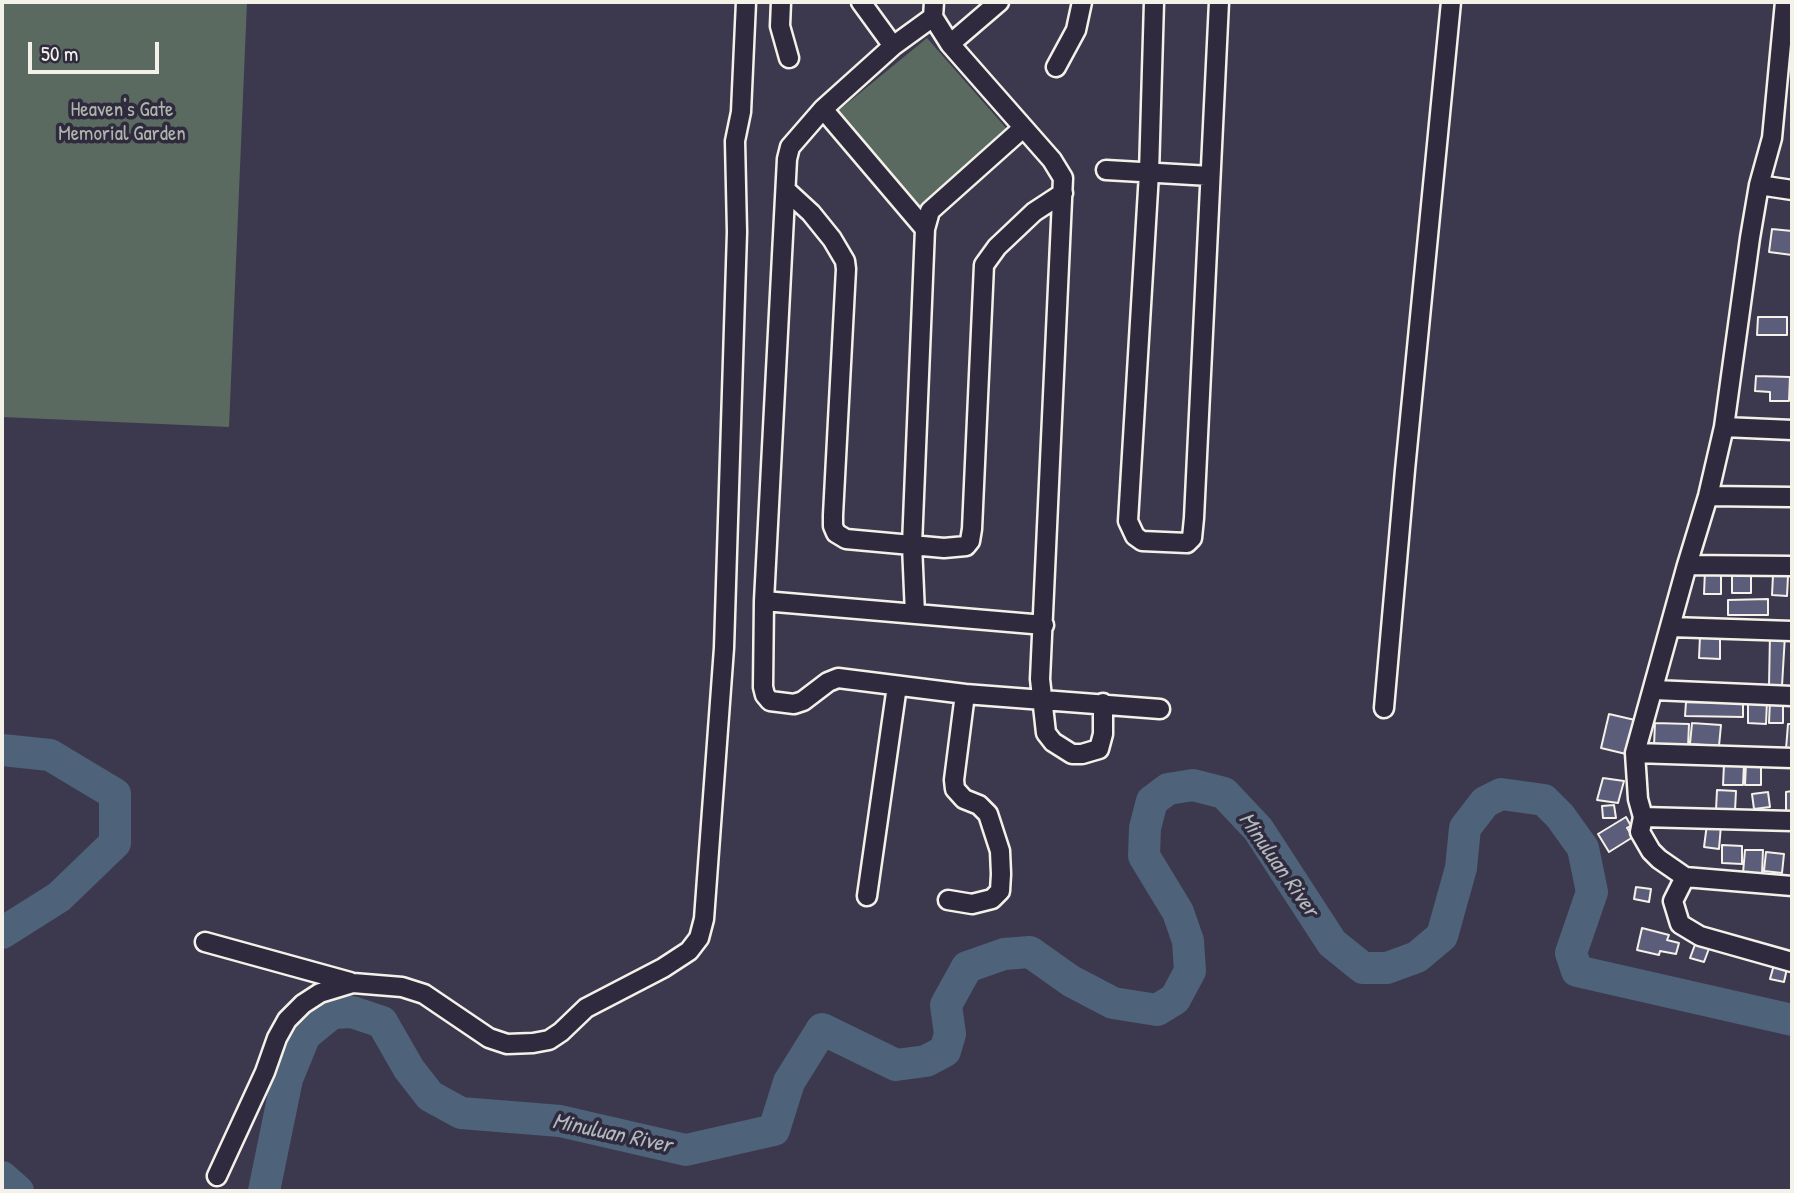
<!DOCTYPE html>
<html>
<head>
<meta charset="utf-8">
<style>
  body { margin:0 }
  #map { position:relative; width:1794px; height:1193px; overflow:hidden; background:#3c394f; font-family:"Patrick Hand",sans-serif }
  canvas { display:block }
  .frame { position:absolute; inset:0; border:4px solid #f4f1e8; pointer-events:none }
  .scale { position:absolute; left:28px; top:42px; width:131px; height:32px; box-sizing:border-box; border:4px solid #f4f1e8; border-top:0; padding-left:9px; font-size:21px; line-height:24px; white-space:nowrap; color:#f4f1e8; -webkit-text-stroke:5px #2f2a3d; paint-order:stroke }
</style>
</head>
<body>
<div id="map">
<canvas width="1794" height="1193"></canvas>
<div class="frame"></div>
<div class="scale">50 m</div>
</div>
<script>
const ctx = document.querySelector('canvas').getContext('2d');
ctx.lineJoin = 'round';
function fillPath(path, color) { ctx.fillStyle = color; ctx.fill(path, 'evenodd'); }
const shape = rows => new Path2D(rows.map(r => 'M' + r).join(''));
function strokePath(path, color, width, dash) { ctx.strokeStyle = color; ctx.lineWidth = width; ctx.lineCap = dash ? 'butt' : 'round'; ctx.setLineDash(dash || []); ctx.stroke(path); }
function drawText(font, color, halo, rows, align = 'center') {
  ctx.font = font + ' "Patrick Hand",sans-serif'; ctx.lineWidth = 7; ctx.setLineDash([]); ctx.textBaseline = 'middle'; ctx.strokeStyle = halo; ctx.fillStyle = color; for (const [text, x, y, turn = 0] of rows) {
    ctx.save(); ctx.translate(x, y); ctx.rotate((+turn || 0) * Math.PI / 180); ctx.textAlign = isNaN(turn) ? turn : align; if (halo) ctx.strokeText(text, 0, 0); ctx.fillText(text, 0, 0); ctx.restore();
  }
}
const green = shape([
  [2,2,247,2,229,427,2,417],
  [927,38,1006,128,915,212,833,115]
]);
const river = shape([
  [2,750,50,755,115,794,115,843,59,897,2,933],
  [2,1177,18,1191],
  [264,1191,287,1079,305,1035,332,1013,352,1012,382,1022,409,1069,430,1096,461,1113,560,1121,686,1150,774,1130,789,1082,822,1029,896,1065,926,1061,945,1051,950,1034,946,1005,967,967,1004,954,1030,952,1071,981,1113,1003,1157,1010,1175,999,1190,971,1188,941,1178,912,1144,856,1145,828,1152,801,1168,789,1193,785,1224,793,1258,829,1332,943,1363,968,1387,968,1417,957,1442,936,1461,868,1465,828,1485,802,1501,794,1544,800,1560,816,1583,848,1592,892,1571,953,1577,971,1792,1020]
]);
const building = shape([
  [1772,229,1792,231,1792,255,1769,252,1772,229],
  [1758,317,1787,317,1787,335,1757,335,1758,317],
  [1756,376,1790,377,1789,401,1770,401,1770,392,1755,391,1756,376],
  [1705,570,1721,570,1721,594,1704,594,1705,570],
  [1732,572,1751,572,1751,593,1732,593,1732,572],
  [1773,575,1788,576,1787,596,1772,595,1773,575],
  [1768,599,1768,615,1728,615,1728,600,1768,599],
  [1770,634,1785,635,1782,686,1769,686,1770,634],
  [1700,636,1720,637,1720,659,1699,658,1700,636],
  [1748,696,1767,701,1766,724,1748,723,1748,696],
  [1770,699,1783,700,1783,723,1769,723,1770,699],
  [1686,702,1743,703,1743,717,1685,716,1686,702],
  [1609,714,1635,720,1626,754,1601,748,1609,714],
  [1655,723,1689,724,1688,747,1654,746,1655,723],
  [1692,723,1721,725,1719,746,1690,744,1692,723],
  [1788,724,1792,724,1792,749,1786,749,1788,724],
  [1746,763,1761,764,1761,785,1745,785,1746,763],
  [1724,764,1744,764,1743,785,1723,785,1724,764],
  [1603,778,1624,781,1618,803,1597,800,1603,778],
  [1717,790,1736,791,1735,811,1716,810,1717,790],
  [1792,791,1792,813,1786,813,1786,792,1792,791],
  [1768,792,1770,807,1754,809,1752,794,1768,792],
  [1614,805,1616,818,1603,818,1602,806,1614,805],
  [1626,817,1631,826,1627,828,1633,837,1609,852,1598,834,1626,817],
  [1707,824,1721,825,1719,849,1704,847,1707,824],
  [1722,845,1742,846,1742,864,1722,863,1722,845],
  [1745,850,1763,850,1762,874,1743,873,1745,850],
  [1766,852,1784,854,1782,873,1764,871,1766,852],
  [1636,887,1651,889,1649,902,1634,899,1636,887],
  [1642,928,1669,935,1667,940,1679,943,1676,954,1660,951,1659,955,1637,950,1642,928],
  [1696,942,1710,946,1704,962,1690,958,1696,942],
  [1775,961,1788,964,1784,982,1770,979,1775,961]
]);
const street = shape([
  [781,2,780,26,789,58],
  [861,2,893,46],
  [934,2,933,17,950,44,1052,160,1063,178,1040,679,1046,733,1053,742,1072,754,1082,754,1099,749,1103,734,1103,703],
  [1154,2,1149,173,1128,521,1135,536,1142,541,1187,543,1192,538,1194,518,1219,2],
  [1785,2,1772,138,1759,185,1750,238,1724,427,1708,496,1687,565,1635,753,1638,799,1643,817,1640,832,1651,851,1659,859,1685,877,1673,901,1680,924,1700,936,1792,962],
  [933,17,893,46,823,109,790,147,787,159,764,601,763,687,765,695,770,701,794,704,803,701,828,682,838,678,965,694,1160,709],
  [950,44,999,2],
  [1056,67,1076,30,1082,2],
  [823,109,925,229],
  [1106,170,1210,176],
  [1759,185,1792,190],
  [786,190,811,213,832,239,845,261,846,269,833,515,833,526,836,533,846,539,944,548,966,546,970,541,972,529,984,265,997,247,1034,212,1063,193],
  [1724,427,1792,430],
  [1708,496,1792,497],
  [1687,565,1792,566],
  [764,601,1044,625],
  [915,614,912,545,925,229,930,211,1023,128],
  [1671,627,1792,631],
  [1654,690,1792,696],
  [1384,708,1405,470,1451,2],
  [1635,753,1792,758],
  [1643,817,1792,821],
  [1685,877,1792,886],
  [867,896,897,686],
  [948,900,972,904,992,899,1000,891,1001,874,1000,851,988,814,979,805,964,799,955,789,954,780,965,694],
  [205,942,350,982],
  [217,1176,265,1072,277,1038,287,1020,303,1004,320,993,353,983,402,987,424,994,489,1038,507,1044,533,1043,549,1040,561,1032,586,1008,663,968,689,951,699,938,704,919,724,648,737,232,735,141,741,112,746,2]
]);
const parkNames = [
  ["Heaven's Gate",122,110],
  ["Memorial Garden",122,134]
];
const waterNames = [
  ["Minuluan River",1278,865,55],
  ["Minuluan River",612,1134,12]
];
fillPath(green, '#5a6a61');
strokePath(river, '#4e627a', 32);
fillPath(building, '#5c5d7a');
strokePath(building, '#f4f1e8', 2);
strokePath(street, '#f4f1e8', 23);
strokePath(street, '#2f2a3d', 18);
drawText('21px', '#afb4ab', '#2f2a3d', parkNames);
drawText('italic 23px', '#b2b8bc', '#2f2a3d', waterNames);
</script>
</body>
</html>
